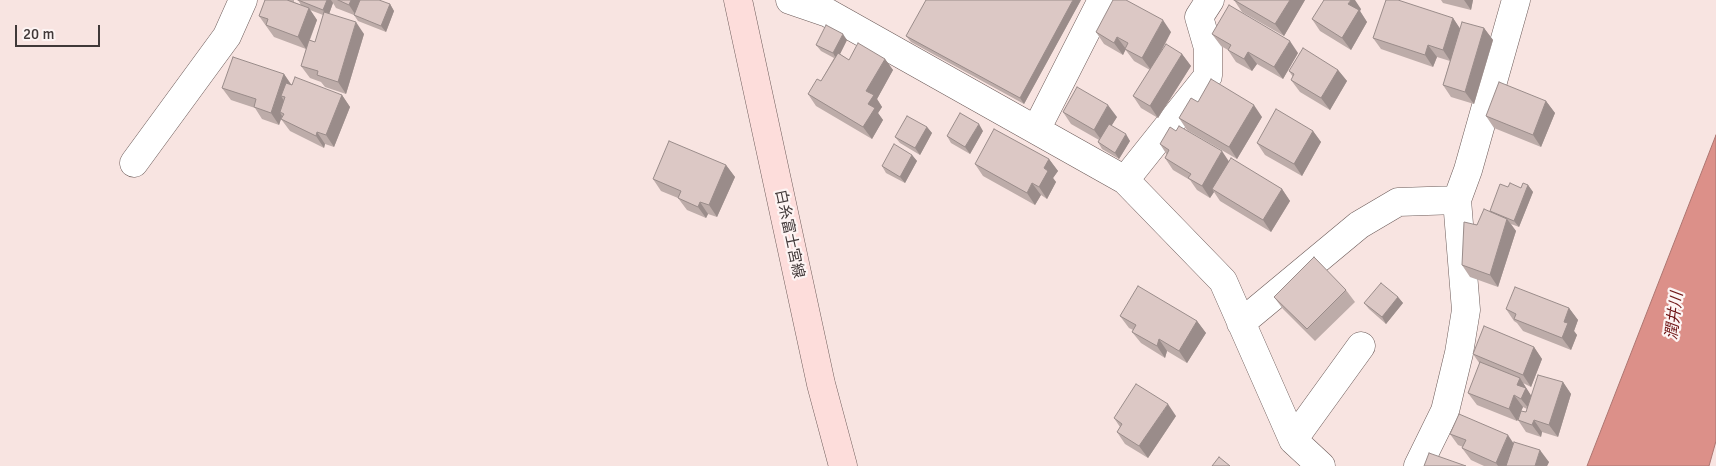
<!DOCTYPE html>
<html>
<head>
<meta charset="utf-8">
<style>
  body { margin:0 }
  #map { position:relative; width:1716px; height:466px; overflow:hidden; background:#f8e4e1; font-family:Signika,sans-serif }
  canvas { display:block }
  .scale { position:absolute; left:15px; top:25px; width:85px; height:22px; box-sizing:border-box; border:2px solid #403838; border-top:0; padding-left:6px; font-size:15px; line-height:18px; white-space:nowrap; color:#403838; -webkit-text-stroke:4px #fdf4f3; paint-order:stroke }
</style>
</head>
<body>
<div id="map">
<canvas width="1716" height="466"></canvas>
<div class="scale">20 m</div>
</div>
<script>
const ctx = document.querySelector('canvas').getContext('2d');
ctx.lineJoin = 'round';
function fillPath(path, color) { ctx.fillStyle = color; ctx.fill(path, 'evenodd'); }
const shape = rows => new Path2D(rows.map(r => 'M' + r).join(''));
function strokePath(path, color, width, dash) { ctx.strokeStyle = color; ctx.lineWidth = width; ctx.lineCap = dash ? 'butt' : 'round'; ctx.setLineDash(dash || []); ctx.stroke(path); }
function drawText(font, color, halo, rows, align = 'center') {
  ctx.font = font + ' Signika,"Noto Sans JP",sans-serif'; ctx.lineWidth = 4.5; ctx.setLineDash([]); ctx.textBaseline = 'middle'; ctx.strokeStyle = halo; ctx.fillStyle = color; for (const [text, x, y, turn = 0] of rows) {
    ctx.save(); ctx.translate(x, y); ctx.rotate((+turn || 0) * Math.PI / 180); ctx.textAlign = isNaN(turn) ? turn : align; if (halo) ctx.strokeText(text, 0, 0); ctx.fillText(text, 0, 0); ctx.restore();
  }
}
const water = shape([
  [1716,135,1716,441,1709,466,1587,466,1716,135]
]);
const minor = shape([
  [790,0,828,13,1125,180,1223,281,1293,440,1321,466],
  [1036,130,1102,0],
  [134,163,227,36,243,0],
  [1125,180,1208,76,1208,48,1199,17,1210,0],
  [1241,323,1359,225,1398,202,1457,200],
  [1293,440,1361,346],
  [1418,466,1445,411,1459,353,1466,310,1457,200,1468,170,1516,0]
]);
const secondary = shape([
  [738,0,821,384,843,466]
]);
const wall = shape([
  [265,0,294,0,294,2,301,5,298,0,338,0,390,4,394,11,386,32,358,21,354,15,336,8,333,3,329,14,364,34,346,94,325,87,321,82,310,78,301,66,306,49,274,37,259,16],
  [310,10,323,15,315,42,310,40,317,20],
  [1081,0,1024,104,911,42,906,36],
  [1234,0,1305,0,1284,36,1242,12],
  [1441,0,1473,0,1471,10,1443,3],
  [1361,9,1360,11,1367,22,1351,50,1320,31,1312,19],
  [1453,18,1460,29,1484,28,1493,40,1474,104,1451,97,1443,85,1450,61,1437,57,1433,67,1381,49,1373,38],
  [1096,32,1171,32,1162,50,1182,54,1191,66,1158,118,1141,108,1133,96,1150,70,1134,61,1125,49,1123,55,1104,44],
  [1212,34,1298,53,1283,79,1257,64,1252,71,1236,62,1228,50,1221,46],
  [847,40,840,54,849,60,885,59,893,70,877,99,882,107,878,113,883,120,872,139,816,106,808,94,821,81,834,58,821,51,816,45],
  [1338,70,1347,81,1330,110,1300,92,1291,80,1293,77,1289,71],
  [284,74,291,84,342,95,350,107,334,147,325,144,324,148,290,131,281,119,282,116,279,125,262,119,255,108,231,100,222,88],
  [1546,101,1555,113,1541,147,1494,128,1486,116],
  [1198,102,1262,117,1237,159,1187,130,1179,118],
  [1063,112,1117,117,1111,126,1130,141,1119,159,1102,149,1098,142,1099,140,1071,124],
  [927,127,932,133,920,155,900,143,895,137],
  [983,131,970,154,951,143,947,136],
  [1313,131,1321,142,1302,176,1265,155,1257,143],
  [1160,144,1229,161,1282,189,1290,201,1271,232,1220,201,1214,192,1210,198,1197,190,1190,180,1173,170,1165,158,1167,155],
  [912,155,917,161,905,183,886,173,882,166],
  [1049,159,1058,171,1053,178,1056,182,1047,199,1041,195,1035,205,983,176,975,164],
  [726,165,735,177,717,217,708,214,706,218,687,210,678,198,661,191,653,179],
  [1528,185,1533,192,1519,227,1511,224,1516,231,1498,287,1470,277,1462,265,1477,225,1490,212,1490,211,1508,187,1521,188],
  [1346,290,1355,302,1315,341,1283,309,1274,297],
  [1398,297,1403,303,1386,324,1369,309,1364,303],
  [1569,308,1578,320,1574,331,1577,335,1571,350,1523,331,1517,323,1514,321,1506,309],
  [1120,316,1197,321,1206,333,1187,363,1167,351,1165,358,1141,343,1132,332,1133,330,1129,328],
  [1534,347,1542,359,1531,387,1523,383,1531,396,1563,382,1571,394,1558,437,1542,432,1541,437,1526,432,1518,420,1517,421,1477,405,1468,393,1480,364,1473,354],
  [1523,407,1527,409,1526,412,1521,411],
  [1176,416,1148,458,1125,444,1117,432,1120,427,1114,418],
  [1450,434,1514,444,1549,462,1547,466,1484,466,1471,460,1462,448,1463,447,1458,445]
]);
const shadedWall = shape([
  [327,0,331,0,333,3,328,17,323,10],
  [351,0,364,0,357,17,349,5],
  [1073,0,1081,0,1024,104,1020,98],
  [1290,0,1305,0,1284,36,1275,24],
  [1351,0,1355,0,1361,9,1360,11,1367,22,1351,50,1342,38,1348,4],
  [1464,0,1473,0,1471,10],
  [390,4,394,11,386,32,381,26],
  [309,8,317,20,306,49,298,37],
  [1453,18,1461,30,1451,62,1443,50],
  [1163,20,1171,32,1151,70,1142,58],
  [356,22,364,34,346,94,338,82],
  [1484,28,1493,40,1474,104,1465,92],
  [843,34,847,40,837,60,833,53],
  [1117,37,1126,49,1123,55,1114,43],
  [1290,41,1298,53,1283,79,1274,67],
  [1428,45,1437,57,1433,67,1425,55],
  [1248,52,1257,64,1252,71,1244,59],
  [1182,54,1191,66,1158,118,1150,106],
  [885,59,893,70,877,99,882,107,878,113,883,120,872,139,863,127,868,104,866,91],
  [1338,70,1347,81,1330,110,1321,98],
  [284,74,292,86,285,97,281,96,286,104,280,112,282,116,279,125,271,113],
  [342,95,350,107,334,147,326,135],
  [1546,101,1555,113,1541,147,1533,135],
  [1108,105,1117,117,1102,141,1094,130],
  [1254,105,1262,117,1237,159,1229,147],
  [979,124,983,131,970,154,965,147],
  [927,127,932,133,920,155,915,148],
  [1313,131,1321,142,1302,176,1294,164],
  [317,132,325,144,324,148,316,136],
  [1126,134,1130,141,1119,159,1115,153],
  [1222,151,1230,163,1212,189,1214,192,1210,198,1202,186],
  [912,155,917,161,905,183,900,177],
  [1049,159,1058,171,1053,178,1056,182,1047,199,1039,187,1044,168],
  [726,165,735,177,717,217,709,205],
  [1032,183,1041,195,1035,205,1027,193],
  [1528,185,1533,192,1519,227,1514,221],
  [1282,189,1290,201,1271,232,1263,220],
  [700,202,708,214,706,218,698,207],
  [1507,219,1516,231,1498,287,1490,275],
  [1398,297,1403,303,1386,324,1382,317],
  [1569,308,1578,320,1574,331,1577,335,1571,350,1562,338,1564,322],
  [1197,321,1206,333,1187,363,1179,351],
  [1159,339,1167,351,1165,358,1157,346],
  [1534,347,1542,359,1531,387,1523,375],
  [1520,378,1534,400,1530,410,1521,399,1517,385],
  [1563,382,1571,394,1558,437,1549,425],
  [1514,395,1523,407,1517,421,1509,409],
  [1168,404,1176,416,1148,458,1139,446],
  [1534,420,1542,432,1541,437,1532,425],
  [1508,435,1516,447,1508,466,1498,466,1496,463],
  [1540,450,1549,462,1547,466,1535,466]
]);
const building = shape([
  [265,0,287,0,309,8,298,37,266,25,268,19,259,16,265,0],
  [298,0,327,0,323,10,298,0],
  [338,0,351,0,349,5,338,0],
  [360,0,379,0,390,4,381,26,354,15,360,0],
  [926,0,1073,0,1020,98,906,36,926,0],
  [1113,0,1126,0,1163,20,1142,58,1125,49,1128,43,1117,37,1114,43,1096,32,1113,0],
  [1234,0,1290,0,1275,24,1234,0],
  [1324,0,1351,0,1348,4,1359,10,1342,38,1312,19,1324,0],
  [1386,0,1398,0,1453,18,1443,50,1428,45,1425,55,1373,38,1386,0],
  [1229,5,1290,41,1274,67,1248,52,1244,59,1228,50,1231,45,1212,34,1229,5],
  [324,12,356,22,338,82,317,75,318,71,301,66,309,40,315,42,324,12],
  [1462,22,1484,28,1465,92,1443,85,1462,22],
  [826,25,843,34,833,53,816,45,826,25],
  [858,43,885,59,866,91,874,95,868,104,875,108,863,127,808,94,817,79,821,81,838,53,849,60,858,43],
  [1166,44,1182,54,1150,106,1133,96,1166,44],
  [1303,48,1338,70,1321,98,1291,80,1294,74,1289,71,1303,48],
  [233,57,284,74,271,113,254,107,256,99,222,88,233,57],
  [295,77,342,95,326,135,317,132,316,136,281,119,284,114,280,112,285,97,281,96,286,83,292,85,295,77],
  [1211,79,1254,105,1229,147,1179,118,1191,98,1198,102,1211,79],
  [1499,82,1546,101,1533,135,1486,116,1499,82],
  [1077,87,1108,105,1094,130,1063,112,1077,87],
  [1276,109,1313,131,1294,164,1257,143,1276,109],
  [960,113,979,124,965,147,947,136,960,113],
  [907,116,927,127,915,148,895,137,907,116],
  [1109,124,1126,134,1115,153,1098,142,1109,124],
  [1179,126,1222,151,1202,186,1188,178,1191,174,1165,158,1169,150,1160,144,1170,127,1176,131,1179,126],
  [994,129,1049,159,1044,168,1048,171,1039,187,1032,183,1027,193,975,164,994,129],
  [669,141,726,165,709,205,700,202,698,207,678,198,681,191,653,179,669,141],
  [894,144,912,155,900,177,882,166,894,144],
  [1231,158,1282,189,1263,220,1212,189,1231,158],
  [1510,183,1521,188,1523,183,1528,185,1514,221,1490,211,1500,184,1508,187,1510,183],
  [1484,209,1507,219,1490,275,1462,265,1464,222,1477,225,1484,209],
  [1314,257,1346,290,1307,329,1274,297,1314,257],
  [1381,283,1398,297,1382,317,1364,303,1381,283],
  [1138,286,1197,321,1179,351,1159,339,1157,346,1132,332,1136,325,1120,316,1138,286],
  [1515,287,1569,308,1564,322,1568,323,1562,338,1514,319,1516,314,1506,309,1515,287],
  [1484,326,1534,347,1523,375,1473,354,1484,326],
  [1480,362,1520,378,1517,385,1526,388,1521,399,1514,395,1509,409,1468,393,1480,362],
  [1538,375,1563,382,1549,425,1534,420,1532,425,1518,420,1521,411,1526,412,1538,375],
  [1136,384,1168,404,1139,446,1117,432,1122,424,1114,418,1136,384],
  [1459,414,1508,435,1496,463,1462,448,1466,440,1450,434,1459,414],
  [1514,442,1540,450,1535,466,1506,466,1514,442],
  [1429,453,1466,466,1424,466,1429,453],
  [1219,457,1230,466,1212,466,1219,457]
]);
const streetNames = [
  ["白糸富士宮線",789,234,78]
];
const waterNames = [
  ["潤井川",1675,316,-83]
];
fillPath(water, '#dc9089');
strokePath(water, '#ad7671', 1);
strokePath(minor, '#6c5b59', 29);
strokePath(secondary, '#6c5b59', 29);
strokePath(minor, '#fff', 28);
strokePath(secondary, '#fddddb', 28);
fillPath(wall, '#bdaca9');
fillPath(shadedWall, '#9a8c8a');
fillPath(building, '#dcc8c5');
strokePath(building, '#9a8c8a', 1);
drawText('15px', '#403838', '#fdf4f3', streetNames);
drawText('italic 16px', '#701617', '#fdf4f3', waterNames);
</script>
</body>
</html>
